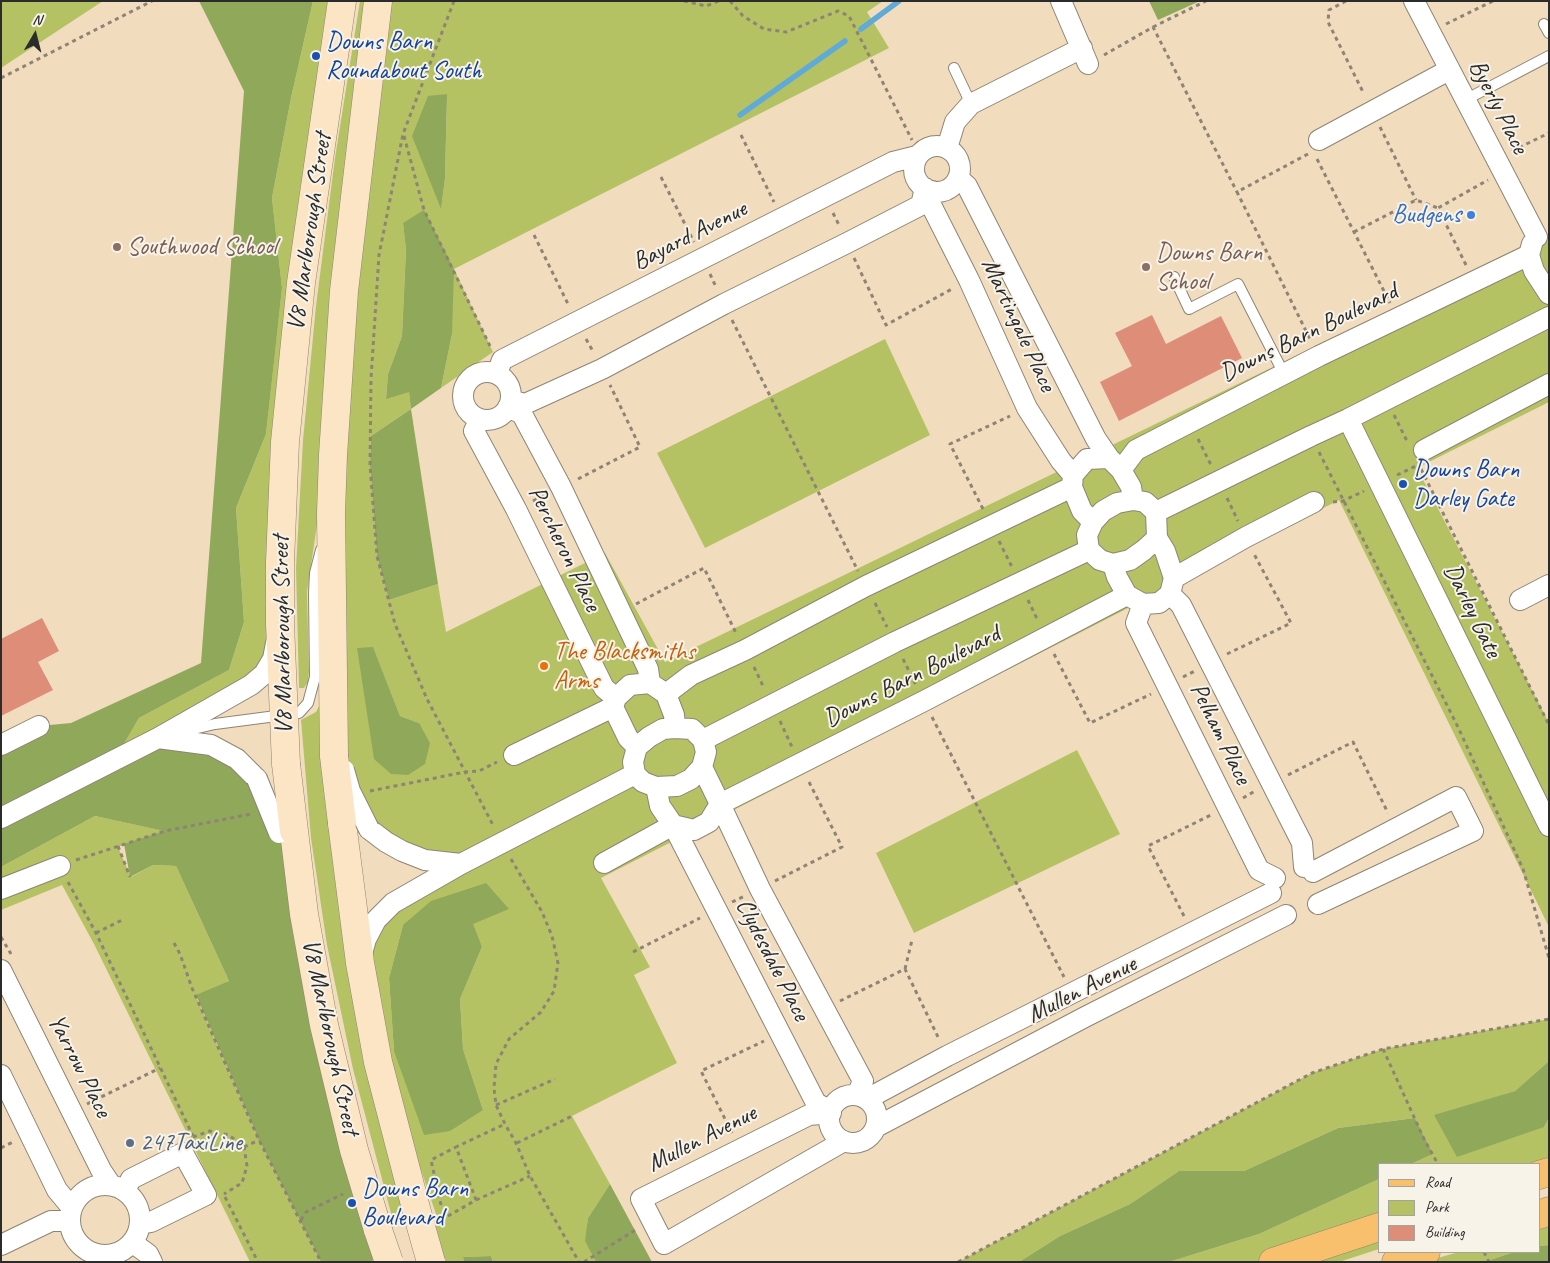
<!DOCTYPE html>
<html>
<head>
<meta charset="utf-8">
<style>
  body { margin:0 }
  #map { position:relative; width:1550px; height:1263px; overflow:hidden; background:#f1ddbe; font-family:Caveat,sans-serif }
  canvas { display:block }
  .frame { position:absolute; inset:0; border:2px solid #2b2b2b; pointer-events:none }
  .legend { position:absolute; left:1378px; top:1163px; width:162px; height:90px; box-sizing:border-box; background:#f7f3e8; border:1px solid #a5a39c; margin:0; padding:6px 9px; list-style:none; font-size:15px; color:#2b2b2b }
  .legend li { display:flex; align-items:center; gap:10px; height:25px }
  .legend b { width:25px; border:1px solid #a5a39c }
  .north { position:absolute; left:10px; top:10px; width:50px; height:50px; -webkit-text-stroke:4px #f7f3e8; paint-order:stroke; rotate:8deg; font-size:14px; font-weight:700; line-height:20px; text-align:center; color:#2b2b2b }
  .north::after { content:''; display:block; margin:auto; width:18px; height:22px; background:#2b2b2b; clip-path:polygon(50% 0,100% 100%,50% 72%,0 100%) }
</style>
</head>
<body>
<div id="map">
<canvas width="1550" height="1263"></canvas>
<div class="frame"></div>
<ul class="legend">
<li><b style="height:6px;background:#f8bf6c"></b>Road</li>
<li><b style="height:14px;background:#b5c264"></b>Park</li>
<li><b style="height:14px;background:#dd8d78"></b>Building</li>
</ul>
<div class="north">N</div>
</div>
<script>
const ctx = document.querySelector('canvas').getContext('2d');
ctx.lineJoin = 'round';
function fillPath(path, color) { ctx.fillStyle = color; ctx.fill(path, 'evenodd'); }
const shape = rows => new Path2D(rows.map(r => 'M' + r).join(''));
function strokePath(path, color, width, dash) { ctx.strokeStyle = color; ctx.lineWidth = width; ctx.lineCap = dash ? 'butt' : 'round'; ctx.setLineDash(dash || []); ctx.stroke(path); }
function drawText(font, color, halo, rows, align = 'center') {
  ctx.font = font + ' Caveat,sans-serif'; ctx.lineWidth = 4; ctx.setLineDash([]); ctx.textBaseline = 'middle'; ctx.strokeStyle = halo; ctx.fillStyle = color; for (const [text, x, y, turn = 0] of rows) {
    ctx.save(); ctx.translate(x, y); ctx.rotate((+turn || 0) * Math.PI / 180); ctx.textAlign = isNaN(turn) ? turn : align; if (halo) ctx.strokeText(text, 0, 0); ctx.fillText(text, 0, 0); ctx.restore();
  }
}
const green = shape([
  [1,1,103,1,1,68],
  [313,1,342,1,264,674,114,760,139,718,229,670,244,622,236,508,266,434,282,288,272,198,291,98],
  [360,1,373,1,318,518,307,592,309,671,308,682,304,688,299,688,296,568,303,440,316,306,335,158],
  [378,1,883,1,867,12,889,48,454,269,493,352,441,388,452,334,403,223,406,248,402,336,388,374,386,398,409,391,411,409,371,436,370,465,377,556,389,600,438,584,446,632,605,553,665,662,1549,233,1549,402,1417,468,1549,723,1549,927,1339,500,601,878,650,967,634,975,677,1063,572,1116,610,1184,588,1218,586,1241,596,1262,493,1262,491,1256,463,1257,464,1262,431,1262,425,1231,439,1223,421,1170,378,1062,360,963,376,920,460,864,386,842,333,739,331,513],
  [447,95,445,179,441,208],
  [373,648,400,716,419,723,374,759],
  [403,925,482,947,460,999,463,1049,483,1110,394,1051,389,978],
  [885,339,930,435,705,548,657,453],
  [324,705,411,1210,392,1217,353,1069,327,945,311,838,301,720,316,712,319,706],
  [1077,750,1120,834,914,933,876,853],
  [95,816,165,831,118,847,131,877,153,865,176,866,229,981,196,996,259,1140,321,1262,250,1262,94,944,62,885,1,910,1,867],
  [1549,1019,1549,1061,1515,1091,1435,1116,1544,1127,1549,1118,1549,1172,1539,1164,1411,1164,1433,1154,1415,1118,1338,1128,1244,1171,1179,1171,1130,1204,1060,1236,1019,1262,958,1262,1312,1073,1383,1049],
  [1379,1179,1379,1225,1269,1262,1169,1262,1259,1234],
  [1549,1226,1549,1245,1539,1246,1539,1229],
  [1379,1237,1379,1249,1339,1262,1301,1262],
  [1459,1252,1514,1252,1484,1262,1423,1262]
]);
const forest = shape([
  [199,1,313,1,291,98,272,198,282,288,275,353,266,434,236,508,244,622,229,670,139,718,115,759,158,738,237,759,279,833,391,1250,370,1262,321,1262,259,1140,196,995,229,981,176,866,153,865,130,877,124,844,164,831,95,816,1,867,1,745,39,726,71,723,201,663,244,91],
  [1149,1,1200,1,1158,20],
  [447,94,445,179,441,209,412,136,428,96],
  [424,210,454,269,452,334,441,388,411,409,438,584,389,600,377,556,370,465,371,436,411,409,409,392,386,399,388,374,402,336,406,249,403,223],
  [373,647,400,716,419,723,430,743,425,764,408,775,391,774,374,759,357,648],
  [486,883,509,909,473,924,482,947,460,999,463,1049,483,1110,450,1131,424,1135,394,1051,389,978,403,925,431,901],
  [1549,1061,1549,1118,1544,1127,1457,1157,1434,1115,1515,1091],
  [1415,1118,1433,1154,1411,1164,1379,1164,1379,1179,1259,1234,1169,1262,1019,1262,1060,1236,1130,1204,1179,1171,1244,1171,1338,1128],
  [610,1184,652,1262,596,1262,585,1241,588,1218],
  [1549,1245,1549,1262,1484,1262,1514,1252,1539,1252,1539,1246],
  [491,1256,493,1262,464,1262,463,1257]
]);
const stream = shape([
  [861,29,899,1],
  [740,115,845,41]
]);
const building = shape([
  [1152,315,1166,344,1221,316,1242,358,1119,421,1100,382,1132,366,1115,333],
  [42,618,59,651,38,662,53,690,1,716,1,639]
]);
const path = shape([
  [454,1,403,134,379,255,371,379,370,465,377,556,395,624,427,699,494,827],
  [684,1,706,6,719,1],
  [730,1,743,16,764,29,786,32,838,11,849,16,912,140],
  [1346,1,1329,10,1328,22,1364,94],
  [1446,24,1493,1],
  [1153,27,1206,1],
  [1104,55,1153,27,1237,192],
  [1,78,152,1],
  [1380,127,1416,200],
  [741,135,774,202],
  [404,136,424,210,490,346],
  [1512,151,1549,133],
  [1308,154,1237,192,1311,341],
  [1317,159,1390,303],
  [661,177,694,242],
  [833,213,839,225],
  [1354,232,1416,200,1438,208],
  [534,235,569,306],
  [854,258,886,325,952,289],
  [1466,265,1438,208,1488,180],
  [710,274,716,287],
  [732,320,858,571],
  [586,339,594,353],
  [1394,415,1408,443],
  [1198,439,1211,465],
  [1319,452,1458,727,1523,869,1549,958],
  [1421,469,1549,725],
  [1397,475,1416,466],
  [578,479,640,447,610,385],
  [1227,498,1238,521],
  [533,501,545,495],
  [1333,502,1343,501,1364,491],
  [983,509,950,444,1010,416],
  [999,541,1012,567],
  [1028,600,1038,621],
  [875,603,887,627],
  [636,604,704,568,737,635],
  [1054,654,1090,723,1151,694],
  [1227,654,1291,623,1254,554],
  [903,659,916,685],
  [754,667,764,688],
  [1183,677,1195,671],
  [932,717,1064,977],
  [780,721,792,747],
  [1288,775,1353,742,1388,813],
  [370,791,465,772,479,771,497,762],
  [1243,798,1255,791],
  [118,846,130,877],
  [511,859,542,912,552,936,558,963,554,991,541,1012,509,1039,496,1064,494,1088,496,1105,505,1124,516,1143,530,1176,579,1262],
  [76,860,165,831,251,814],
  [775,881,842,847,808,780],
  [68,882,96,933,193,1136],
  [732,902,745,896],
  [1184,916,1148,846,1211,815],
  [96,933,124,919],
  [1,937,11,954],
  [174,943,180,954,192,988,259,1140,321,1262],
  [633,952,700,918],
  [905,969,912,940],
  [840,1001,905,969,939,1039],
  [1383,1049,1424,1139,1438,1164],
  [87,1104,160,1068],
  [496,1105,555,1079],
  [732,1133,701,1071,764,1041],
  [193,1137,210,1131,229,1135,244,1147,247,1166,242,1183,224,1194],
  [517,1143,572,1116],
  [244,1147,259,1140],
  [1,1148,13,1142],
  [225,1197,258,1262],
  [476,1200,530,1176],
  [441,1205,431,1160,456,1147],
  [301,1220,306,1212,343,1194],
  [441,1220,476,1200,456,1147,505,1124],
  [1484,1252,1489,1262],
  [584,1262,637,1229],
  [958,1262,1312,1073,1383,1049,1549,1019]
]);
const lane = shape([
  [1544,24,1549,33],
  [954,68,971,104],
  [1465,100,1549,56],
  [1174,277,1189,309,1238,284,1284,374],
  [181,732,215,724,299,713,308,703,315,677,314,593,315,573,321,550]
]);
const street = shape([
  [1061,1,1088,64],
  [1414,1,1537,237],
  [1319,140,1449,70],
  '914 169a23 23 0 1 1 46 0a23 23 0 1 1-46 0Z',
  [947,148,955,122,971,104,1082,48],
  [958,178,967,186,1096,439,1109,458],
  [932,191,931,205,969,280,1027,408,1061,461,1073,475],
  [1532,244,1529,255,1534,271,1549,294],
  '463 396a24 24 0 1 1 48 0a24 24 0 1 1-48 0Z',
  [497,374,502,360,893,162,917,156],
  [511,400,525,404,602,369,724,304,847,243,921,205,925,188],
  [508,407,522,414,561,487,648,669,650,683],
  [480,419,474,431,516,509,604,688,616,698],
  [1348,419,1549,826],
  [1424,450,1549,384],
  [1121,470,1136,450,1319,356,1529,255],
  [1133,500,1145,502,1156,512,1157,538,1144,550,1130,560,1113,564,1100,560,1089,550,1087,535,1093,522,1103,511,1117,503,1133,500],
  [1156,512,1311,436,1348,419,1549,317],
  [1093,522,1082,511,1072,487,1073,475,1087,459,1109,458,1121,470,1131,487,1133,500],
  [1113,564,1117,577,1127,595,1143,604,1159,603,1170,594,1174,578,1165,551,1157,538],
  [1174,578,1246,537,1314,502],
  [1170,594,1181,605,1302,843,1304,867],
  [1520,600,1549,585],
  [1143,604,1136,623,1259,870,1275,878],
  [666,694,691,675,745,650,866,586,1072,487],
  [675,728,692,729,703,740,706,752,702,767,691,779,677,786,656,787,643,782,635,774,633,762,637,747,649,737,663,729,675,728],
  [158,738,211,745,237,759,257,779],
  [703,740,895,642,1089,550],
  [1,745,39,726],
  [637,747,628,738,613,707,616,698,630,685,650,683,666,694,674,715,675,728],
  [514,755,613,707],
  [656,787,660,806,673,825,694,830,709,822,720,804,702,767],
  [1,818,158,738,251,685,264,674,273,659,276,643],
  [369,829,386,842,402,851,425,860,461,864],
  [604,863,673,825,816,1103,831,1111],
  [1313,872,1456,797,1473,831,1318,904],
  [1,889,60,866],
  [361,957,366,939,376,920,393,903,461,864,635,774],
  [1,970,101,1170,111,1185],
  [1,1075,57,1190,72,1208],
  [857,1095,863,1081,760,889,720,804,924,701,1127,595],
  '829 1119a24 24 0 1 1 48 0a24 24 0 1 1-48 0Z',
  [867,1099,947,1056,1271,893],
  [831,1113,809,1115,641,1199,664,1244,844,1141],
  [876,1127,1085,1017,1286,915],
  '70 1220a35 35 0 1 1 70 0a35 35 0 1 1-70 0Z',
  [125,1190,131,1179,183,1153,206,1195,151,1222,140,1224],
  [133,1243,148,1254,152,1262],
  [1,1245,51,1221,69,1221]
]);
const secondary = shape([
  [334,756,331,513,333,455,344,291,378,1],
  [286,764,280,624,280,562,285,442,301,283,342,1],
  [342,823,360,963,378,1062,418,1216],
  [294,831,304,914,324,1025,354,1150,378,1230]
]);
const primary = shape([
  [1539,1175,1549,1172],
  [1539,1215,1549,1211],
  [1273,1262,1379,1227],
  [1396,1262,1426,1252]
]);
const streetBridge = shape([
  [344,770,350,791,369,829],
  [257,779,279,833]
]);
const secondaryBridge = shape([
  [334,756,342,823],
  [286,764,294,831],
  [418,1216,431,1262],
  [378,1230,389,1262]
]);
const markers = [
  [316,56,5,"#1a4fb4"],
  [1471,215,5,"#3f7fe0"],
  [117,247,5,"#8d6e63"],
  [1146,267,5,"#8d6e63"],
  [1403,484,5,"#1a4fb4"],
  [544,666,5,"#e8710a"],
  [130,1143,5,"#5c6f8a"],
  [352,1203,5,"#1a4fb4"]
];
const transitNames = [
  ["Downs Barn",326,42],
  ["Roundabout South",326,71],
  ["Downs Barn",1413,470],
  ["Darley Gate",1413,499],
  ["Downs Barn",362,1189],
  ["Boulevard",362,1218]
];
const streetNames = [
  ["Byerly Place",1498,107,63],
  ["V8 Marlborough Street",310,232,-82],
  ["Bayard Avenue",690,236,-27],
  ["Martingale Place",1018,325,65],
  ["Downs Barn Boulevard",1309,333,-26],
  ["Percheron Place",564,549,64],
  ["Darley Gate",1472,611,64],
  ["V8 Marlborough Street",283,635,-91],
  ["Downs Barn Boulevard",912,677,-27],
  ["Pelham Place",1220,734,64],
  ["Clydesdale Place",772,960,63],
  ["Mullen Avenue",1082,990,-27],
  ["V8 Marlborough Street",330,1037,78],
  ["Yarrow Place",79,1066,63],
  ["Mullen Avenue",702,1139,-27]
];
const shopNames = [
  ["Budgens",1461,215]
];
const educationNames = [
  ["Southwood School",127,247],
  ["Downs Barn",1156,253],
  ["School",1156,282]
];
const foodNames = [
  ["The Blacksmiths",554,652],
  ["Arms",554,681]
];
const serviceNames = [
  ["247TaxiLine",140,1143]
];
fillPath(green, '#b5c264');
fillPath(forest, '#90a85a');
strokePath(stream, '#5faad7', 5.5);
fillPath(building, '#dd8d78');
strokePath(lane, '#8e8474', 12);
strokePath(street, '#8e8474', 22);
strokePath(secondary, '#8e8474', 29);
strokePath(primary, '#8e8474', 29);
strokePath(path, '#8e8474', 3, [4, 4]);
strokePath(lane, '#fff', 10);
strokePath(street, '#fff', 20);
strokePath(secondary, '#fce5c4', 28);
strokePath(primary, '#f8bf6c', 28);
strokePath(streetBridge, '#8e8474', 22, []);
strokePath(secondaryBridge, '#8e8474', 29, []);
strokePath(streetBridge, '#fff', 20);
strokePath(secondaryBridge, '#fce5c4', 28);
for (const [x, y, r, color] of markers) { const dot = new Path2D(); dot.arc(x, y, r, 0, 2 * Math.PI); ctx.fillStyle = color; ctx.fill(dot); strokePath(dot, '#f7f3e8', 2); }
drawText('25px', '#164399', '#f7f3e8', transitNames, 'left');
drawText('25px', '#2b2b2b', '#f7f3e8', streetNames);
drawText('25px', '#366cbe', '#f7f3e8', shopNames, 'right');
drawText('25px', '#785e54', '#f7f3e8', educationNames, 'left');
drawText('25px', '#c56008', '#f7f3e8', foodNames, 'left');
drawText('25px', '#4e5e75', '#f7f3e8', serviceNames, 'left');
</script>
</body>
</html>
